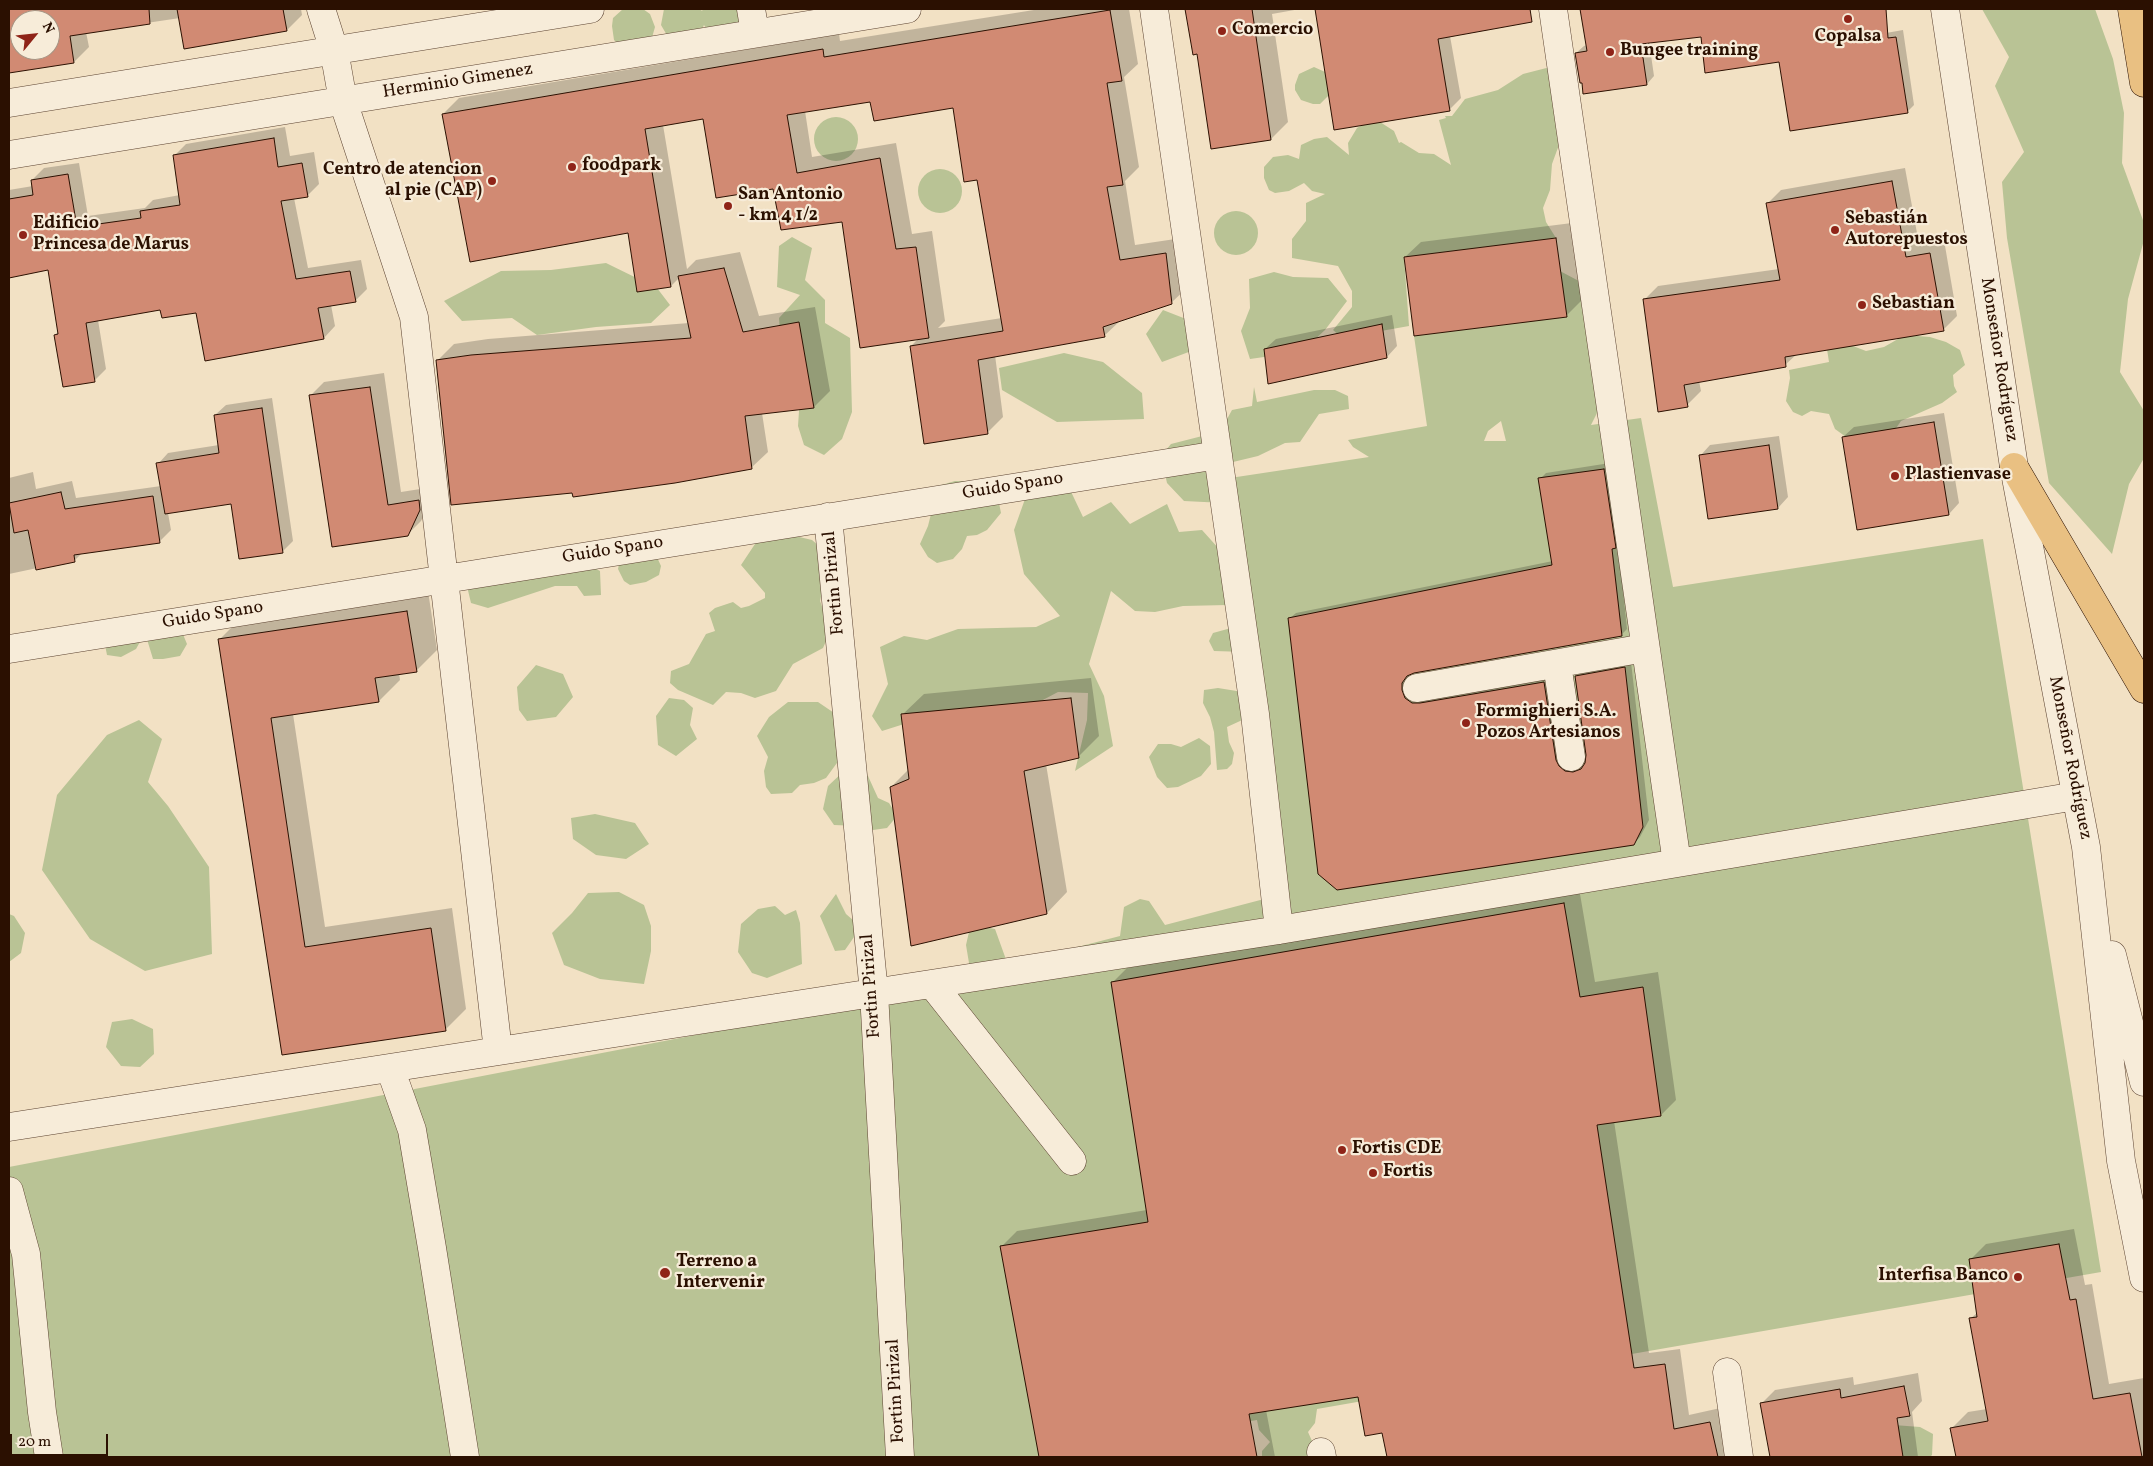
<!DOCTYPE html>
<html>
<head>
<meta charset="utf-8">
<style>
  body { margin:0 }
  #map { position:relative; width:2153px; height:1466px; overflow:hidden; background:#f2e1c4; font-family:Vollkorn,serif }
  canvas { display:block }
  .frame { position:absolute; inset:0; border:10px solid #2b1001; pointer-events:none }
  .north { position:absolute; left:10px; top:10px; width:50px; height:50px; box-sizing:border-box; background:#f7ecd9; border:1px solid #a59483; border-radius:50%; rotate:62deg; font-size:14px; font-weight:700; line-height:20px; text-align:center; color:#2b1001 }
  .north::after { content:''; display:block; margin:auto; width:18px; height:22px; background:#8f2418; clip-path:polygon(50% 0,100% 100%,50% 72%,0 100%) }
  .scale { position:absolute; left:10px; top:1434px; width:98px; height:22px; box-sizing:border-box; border:2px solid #2b1001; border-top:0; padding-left:6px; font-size:15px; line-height:18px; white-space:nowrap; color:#2b1001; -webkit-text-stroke:4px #f7ecd9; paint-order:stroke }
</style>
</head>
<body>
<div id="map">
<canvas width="2153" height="1466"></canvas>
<div class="frame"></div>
<div class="north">N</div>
<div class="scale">20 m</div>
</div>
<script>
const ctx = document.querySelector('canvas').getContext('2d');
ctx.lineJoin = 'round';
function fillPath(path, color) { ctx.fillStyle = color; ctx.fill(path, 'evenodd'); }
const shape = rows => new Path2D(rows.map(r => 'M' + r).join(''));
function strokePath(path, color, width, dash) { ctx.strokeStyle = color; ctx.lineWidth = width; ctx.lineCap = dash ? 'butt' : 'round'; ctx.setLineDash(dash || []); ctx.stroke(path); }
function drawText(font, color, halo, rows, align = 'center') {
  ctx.font = font + ' Vollkorn,serif'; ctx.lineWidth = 4.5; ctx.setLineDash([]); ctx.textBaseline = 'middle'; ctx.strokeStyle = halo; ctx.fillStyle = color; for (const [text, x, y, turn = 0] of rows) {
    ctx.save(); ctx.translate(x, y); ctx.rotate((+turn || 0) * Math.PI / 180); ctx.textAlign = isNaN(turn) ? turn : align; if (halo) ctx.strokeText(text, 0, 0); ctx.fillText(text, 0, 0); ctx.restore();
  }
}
const green = shape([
  [623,9,643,9,650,14,655,27,651,41,619,45,614,40,612,26,613,18],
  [664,9,700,9,702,11,703,9,744,9,744,22,709,33,704,25,700,33,668,37,661,25],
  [1982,9,2095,9,2113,59,2124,113,2122,163,2144,223,2144,240,2128,299,2120,372,2144,411,2144,458,2129,484,2112,554,2049,483,2007,238,2002,182,2024,152,1995,86,2009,57],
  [1562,64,1560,142,1552,164,1550,190,1543,208,1546,222,1556,238,1404,257,1409,326,1342,338,1333,330,1352,307,1352,291,1338,266,1292,258,1292,239,1306,221,1306,203,1325,194,1312,191,1304,183,1289,191,1275,193,1269,190,1264,178,1264,167,1273,157,1288,155,1299,159,1301,145,1314,139,1327,137,1349,155,1348,143,1357,128,1364,124,1380,122,1394,131,1399,143,1401,142,1419,153,1434,154,1451,165,1439,120,1446,118,1445,116,1452,116,1465,99,1498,90,1523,74],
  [1314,67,1325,72,1329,95,1320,104,1313,104,1301,100,1295,90,1295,85,1299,74],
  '814 139a22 22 0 1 1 44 0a22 22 0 1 1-44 0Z',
  '918 191a22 22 0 1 1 44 0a22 22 0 1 1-44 0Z',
  '1214 233a22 22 0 1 1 44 0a22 22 0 1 1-44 0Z',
  [792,237,812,248,805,280,825,300,825,323,850,338,852,412,842,439,824,455,804,445,798,426,802,367,781,348,779,318,800,295,777,287,779,246],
  [606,263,657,288,670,305,651,323,596,327,537,335,512,318,462,321,444,301,501,271,551,270],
  [1560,271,1592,288,1599,409,1591,425,1641,418,1673,587,1983,539,2101,1272,1317,1409,1315,1423,1308,1432,1316,1450,1316,1457,1262,1457,1262,1451,1270,1442,1259,1430,1257,1420,1043,1457,9,1457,9,1167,862,1003,971,975,966,945,969,932,980,926,995,929,1008,965,1120,936,1124,907,1140,899,1149,901,1165,925,1268,898,1251,716,1227,727,1229,742,1234,753,1232,764,1227,769,1217,770,1214,732,1210,717,1203,703,1204,690,1218,688,1249,693,1246,652,1214,651,1209,641,1213,633,1242,625,1230,478,1369,457,1353,447,1348,440,1427,426,1414,336,1566,317],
  [1501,421,1506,441,1484,441,1488,431],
  [1274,272,1293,277,1328,278,1347,301,1325,330,1310,344,1271,356,1250,359,1241,331,1250,308,1249,279],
  [1163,310,1186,319,1202,347,1162,362,1146,334],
  [1824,330,1848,334,1853,346,1866,351,1884,347,1905,335,1930,337,1946,342,1960,350,1965,365,1953,375,1954,386,1957,392,1942,403,1901,421,1890,437,1846,437,1835,429,1829,414,1811,411,1802,416,1793,412,1786,401,1790,378,1789,370,1829,362],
  [1064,353,1103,362,1142,393,1144,419,1057,422,1002,390,999,368],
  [1254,387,1257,402,1314,390,1335,390,1348,396,1349,409,1319,414,1300,442,1285,443,1258,456,1233,462,1221,430,1232,410,1252,406],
  [1214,433,1224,503,1184,501,1167,483,1161,456,1171,444],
  [1065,479,1083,517,1111,502,1130,524,1167,504,1179,532,1202,530,1220,550,1227,605,1183,606,1155,612,1135,611,1111,591,1089,664,1104,696,1113,746,1075,771,1087,720,1088,693,1058,692,1024,710,923,718,882,731,872,716,888,684,880,647,904,636,927,640,958,629,1036,627,1060,616,1024,574,1014,530,1025,499],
  [955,481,967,481,978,493,999,503,1001,513,987,530,977,535,967,536,962,549,953,559,937,563,928,557,920,544,928,526,938,486],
  [761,535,795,536,812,540,826,552,824,582,820,601,831,630,823,648,793,664,776,691,755,698,741,693,726,692,713,705,678,690,670,683,671,671,689,664,706,634,715,631,709,613,715,608,733,602,741,608,749,606,765,598,765,593,741,565],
  [622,550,655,553,661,566,659,575,646,582,630,585,624,581,618,569],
  [574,557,600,571,601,595,584,596,577,586,555,586,488,608,471,603,466,582],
  [182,632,187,644,180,656,163,659,153,659,146,636],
  [104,640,141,640,136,649,121,657,107,655],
  [536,665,563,674,573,697,556,717,527,721,519,710,517,687],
  [669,698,684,700,693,708,690,725,697,739,676,756,658,745,656,716],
  [788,702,818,702,840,717,850,745,826,778,814,783,800,785,792,793,771,794,766,787,764,771,768,757,757,736,769,717],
  [139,720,162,739,148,782,168,806,209,867,212,954,145,971,90,939,42,870,57,795,107,735],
  [1199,738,1210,746,1211,764,1201,776,1178,787,1167,788,1157,777,1149,757,1158,744,1171,744,1181,747],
  [844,771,868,776,878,798,889,803,897,816,887,828,873,830,859,826,834,825,823,809,828,786],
  [595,814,635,823,649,844,626,859,596,855,573,839,571,818],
  [619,892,644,905,651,926,651,951,644,984,600,979,564,965,552,933,572,913,588,893],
  [836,894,846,914,861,927,845,950,835,951,820,916],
  [775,906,785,915,796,910,800,923,802,964,767,978,752,973,738,952,741,924,758,909],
  [9,914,14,916,25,933,21,953,9,962],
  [132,1019,153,1029,154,1054,140,1067,121,1066,106,1047,112,1022],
  [1894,1425,1920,1427,1933,1434,1932,1455,1930,1457,1903,1457,1900,1438,1887,1440]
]);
const shadow = shape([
  [9,9,301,9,302,15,287,30,180,18,86,32,89,47,74,62,9,72],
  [20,20,50,20,50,50,20,50],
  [1040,9,1129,9,1138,64,1124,77,1139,167,1125,181,1135,245,1182,238,1188,287,1171,303,1121,320,1104,336,995,355,1003,417,987,433,911,346,918,339,843,221,774,187,704,118,663,125,687,269,696,260,740,252,759,316,815,307,830,391,814,407,762,413,768,452,751,468,573,492,438,360,454,344,488,339,689,323,680,277,671,286,629,231,443,114,459,98,839,34,840,41],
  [872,101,954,107,978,178,1002,318,938,328,945,321,932,231,912,234,896,143,812,157,805,111],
  [1187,9,1300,9,1272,14,1288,122,1271,139,1198,52,1194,53],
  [1316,9,1522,9,1523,13,1450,36,1461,98,1449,110,1335,129],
  [1582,9,1883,9,1886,33,1903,30,1914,105,1907,112,1780,61,1702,35,1649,41,1654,76,1647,84,1576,53,1584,46,1587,45],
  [285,127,290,156,314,152,319,184,307,196,294,198,308,268,361,260,367,289,355,301,331,305,335,326,324,338,197,311,161,309,98,320,106,369,95,380,55,335,59,331,49,268,9,276,9,190,33,186,32,180,44,168,79,163,88,216,145,208,153,200,180,195,174,156,186,144],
  [1905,168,1919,244,1944,240,1957,316,1943,330,1797,354,1785,365,1699,381,1701,391,1687,405,1644,300,1658,286,1779,269,1767,204,1781,190],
  [1572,223,1582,300,1566,316,1405,257,1421,242],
  [1392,315,1397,346,1387,357,1265,349,1276,339],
  [384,373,401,492,433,487,434,495,421,521,407,535,310,396,324,382],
  [272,398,293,541,282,552,232,502,168,513,171,530,159,542,82,553,75,560,9,574,9,478,33,472,36,489,72,481,76,498,161,486,158,464,168,453,219,445,215,415,226,405],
  [1944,413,1959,503,1949,514,1843,437,1854,427],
  [1779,436,1788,497,1778,508,1700,456,1710,445],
  [1610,463,1627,629,1621,635,1409,674,1407,683,1550,676,1580,767,1586,764,1588,755,1576,677,1582,670,1631,662,1649,820,1640,837,1633,844,1337,888,1289,619,1296,613,1553,561,1540,479,1546,473],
  [428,591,437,650,416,671,399,673,400,680,379,701,293,714,325,927,452,908,466,1009,445,1030,283,1053,219,640,240,619],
  [1091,678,1099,736,1078,757,1046,764,1067,892,1047,913,891,787,909,769,903,714,924,694],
  [1579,888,1595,982,1658,972,1676,1100,1661,1115,1614,1121,1649,1353,1680,1349,1689,1415,1725,1407,1736,1457,1388,1457,1383,1432,1359,1395,1266,1410,1275,1457,1070,1457,1068,1441,1002,1246,1017,1231,1147,1210,1112,983,1127,968],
  [2074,1229,2085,1285,2092,1284,2109,1384,2144,1378,2144,1457,1957,1457,1952,1428,1968,1412,1987,1409,1970,1319,1978,1312,1970,1260,1986,1244],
  [1918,1373,1922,1401,1912,1412,1918,1457,1771,1457,1761,1404,1775,1390,1853,1377,1854,1385]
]);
const building = shape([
  [9,9,149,9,150,24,70,36,74,63,9,73,9,9],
  [20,20,50,20,50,50,20,50,20,20],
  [177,9,283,9,287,31,184,49,177,9],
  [1185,9,1252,9,1271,140,1211,149,1197,54,1193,55,1185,9],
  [1315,9,1530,9,1532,22,1438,39,1450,111,1334,130,1315,9],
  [1580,9,1886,9,1888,38,1896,37,1908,113,1790,131,1779,62,1705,73,1701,37,1641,44,1647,85,1583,94,1582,83,1580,83,1575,53,1587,51,1580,9],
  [1110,10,1122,81,1107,83,1123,185,1107,187,1120,260,1166,253,1172,304,1103,327,1105,337,978,360,988,434,924,444,910,346,1003,331,977,180,964,182,953,108,874,121,870,102,787,115,797,173,880,158,896,249,916,247,929,338,860,348,842,222,781,230,773,189,716,198,703,119,645,129,671,287,637,292,628,233,470,262,442,114,823,49,824,57,1110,10],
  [274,138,278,167,302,163,308,197,281,201,296,279,350,271,356,302,318,308,324,339,205,361,196,313,162,318,160,310,86,323,95,382,63,387,54,335,58,334,48,270,9,278,9,199,33,195,31,180,68,174,77,227,141,218,140,211,180,205,173,155,274,138],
  [1892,181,1906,257,1930,253,1944,331,1785,357,1786,367,1684,385,1688,407,1658,412,1643,299,1780,280,1766,203,1892,181],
  [1556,238,1567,317,1414,336,1404,257,1556,238],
  [724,268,743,332,799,322,814,408,745,416,752,469,675,483,573,497,572,493,451,505,436,360,471,355,691,338,678,276,724,268],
  [1382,324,1387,358,1268,384,1264,349,1382,324],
  [370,387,388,505,419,500,420,510,408,536,332,547,309,395,370,387],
  [262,408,283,553,239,559,231,504,165,514,156,463,219,453,214,415,262,408],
  [1934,422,1949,515,1857,530,1842,437,1934,422],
  [1769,445,1778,509,1708,519,1699,455,1769,445],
  [1604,469,1616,548,1612,549,1622,636,1414,673,1407,676,1402,683,1402,690,1405,698,1412,703,1420,703,1544,682,1556,760,1559,766,1565,771,1573,772,1581,769,1585,763,1586,755,1575,676,1625,667,1643,827,1634,845,1337,890,1318,874,1288,618,1552,565,1538,478,1604,469],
  [61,492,65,509,153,496,160,543,74,555,75,562,36,570,28,530,14,533,9,503,61,492],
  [407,611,417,672,375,678,379,702,271,718,305,947,431,928,446,1031,282,1055,218,639,407,611],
  [1071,698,1079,758,1024,771,1047,914,911,946,890,787,909,779,901,714,1071,698],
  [1564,903,1580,997,1643,987,1661,1116,1597,1125,1634,1368,1665,1364,1674,1429,1710,1422,1718,1457,1387,1457,1382,1433,1365,1436,1358,1397,1249,1414,1257,1457,1039,1457,1000,1246,1148,1222,1111,982,1564,903],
  [2059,1244,2070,1300,2076,1299,2093,1399,2130,1393,2142,1457,1956,1457,1950,1428,1988,1421,1969,1318,1977,1317,1969,1259,2059,1244],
  [1904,1386,1910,1416,1897,1418,1903,1457,1770,1457,1760,1403,1840,1389,1841,1398,1904,1386]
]);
const minor = shape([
  [321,9,334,50,343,101,414,317,498,1051],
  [751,9,755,33],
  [1154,9,1255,714,1279,930],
  [1553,9,1677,863],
  [1945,9,2014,467,2086,847,2121,1161,2144,1278],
  [9,103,590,9],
  [9,155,907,9],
  [828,517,874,993,900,1457],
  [9,649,1218,455],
  [1557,664,1571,757],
  [1417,688,1645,648],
  [2112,955,2144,1082],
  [932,984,1072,1161],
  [390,1068,412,1130,432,1248,465,1457],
  [9,1127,1279,930,2076,796],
  [9,1191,26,1254,42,1412,49,1457],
  [1727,1372,1739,1457],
  [1321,1452,1322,1457]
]);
const highway = shape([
  [2132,9,2144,83],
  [2014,467,2144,689]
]);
const markers = [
  [1848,19,5,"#8f2418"],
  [1222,31,5,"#8f2418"],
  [1610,52,5,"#8f2418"],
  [572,167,5,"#8f2418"],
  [492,181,5,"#8f2418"],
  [728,206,5,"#8f2418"],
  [1835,230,5,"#8f2418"],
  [23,235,5,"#8f2418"],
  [1862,305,5,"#8f2418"],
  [1895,476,5,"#8f2418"],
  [1466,723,5,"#8f2418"],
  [1342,1150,5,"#8f2418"],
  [1373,1173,5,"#8f2418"],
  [665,1273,6,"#8f2418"],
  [2018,1277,5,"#8f2418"]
];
const poiNames = [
  ["Comercio",1232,31],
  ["Copalsa",1848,38,"center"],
  ["Bungee training",1620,52],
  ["foodpark",582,167],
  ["Centro de atencion",482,171,"right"],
  ["al pie (CAP)",482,192,"right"],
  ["San Antonio",738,196],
  ["- km 4 1/2",738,217],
  ["Sebastián",1845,220],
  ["Autorepuestos",1845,241],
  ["Edificio",33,225],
  ["Princesa de Marus",33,246],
  ["Sebastian",1872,305],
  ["Plastienvase",1905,476],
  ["Formighieri S.A.",1476,713],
  ["Pozos Artesianos",1476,734],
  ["Fortis CDE",1352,1150],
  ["Fortis",1383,1173],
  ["Terreno a",676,1263],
  ["Intervenir",676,1284],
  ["Interfisa Banco",2008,1277,"right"]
];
const streetNames = [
  ["Herminio Gimenez",458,82,-9],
  ["Monseñor Rodríguez",1998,360,81],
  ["Guido Spano",1013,487,-9],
  ["Guido Spano",613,551,-9],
  ["Fortin Pirizal",835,583,-95],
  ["Guido Spano",213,616,-9],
  ["Monseñor Rodríguez",2069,758,79],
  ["Fortin Pirizal",872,986,-94],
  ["Fortin Pirizal",897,1391,-93]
];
fillPath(green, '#b9c395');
fillPath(shadow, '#0003');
fillPath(building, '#d18a73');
strokePath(building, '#2b1001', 1);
strokePath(minor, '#5d4432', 29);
strokePath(highway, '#2b1001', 29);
strokePath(minor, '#f7ecd9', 28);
strokePath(highway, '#e9c082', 28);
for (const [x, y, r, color] of markers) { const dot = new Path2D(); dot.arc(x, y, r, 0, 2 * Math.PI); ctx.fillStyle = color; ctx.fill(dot); strokePath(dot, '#f7ecd9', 2); }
drawText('bold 18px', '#2b1001', '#f7ecd9', poiNames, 'left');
drawText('18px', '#2b1001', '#f7ecd9', streetNames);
</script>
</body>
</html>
